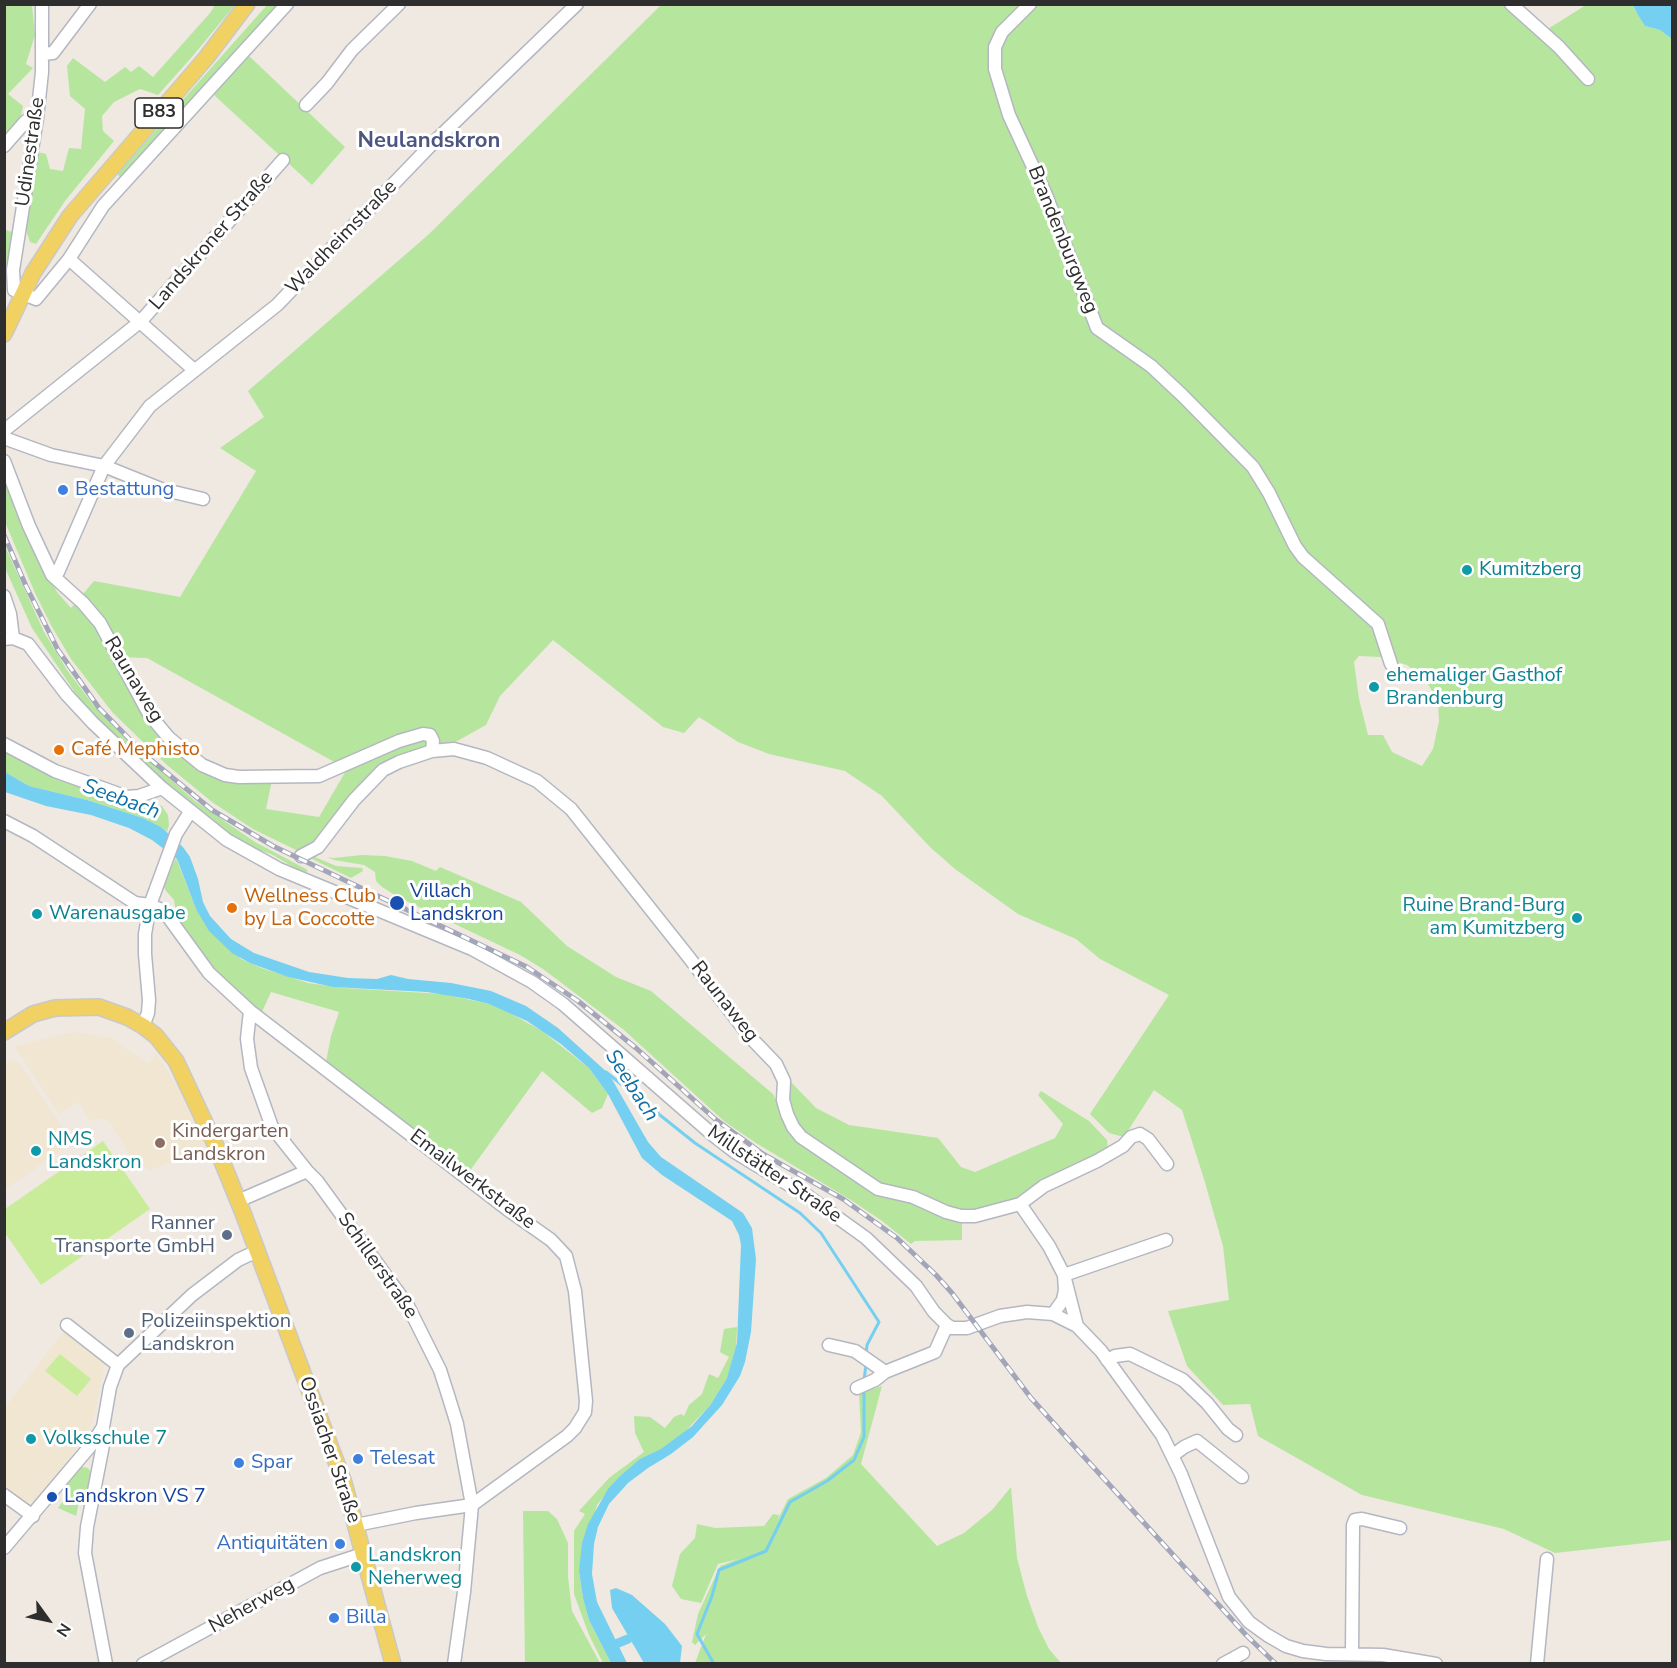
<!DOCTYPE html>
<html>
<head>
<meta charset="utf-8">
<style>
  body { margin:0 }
  #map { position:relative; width:1677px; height:1668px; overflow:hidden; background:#efe9e1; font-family:"Nunito Sans",sans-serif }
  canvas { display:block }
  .frame { position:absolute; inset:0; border:6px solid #2e2e2e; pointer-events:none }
  .north { position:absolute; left:18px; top:1590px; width:60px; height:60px; -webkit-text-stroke:4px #fff; paint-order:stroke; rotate:123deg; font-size:16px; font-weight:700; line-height:24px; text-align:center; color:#2e2e2e }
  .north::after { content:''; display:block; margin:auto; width:21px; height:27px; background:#2e2e2e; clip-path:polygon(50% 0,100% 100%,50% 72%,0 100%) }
</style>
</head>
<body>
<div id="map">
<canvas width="1677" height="1668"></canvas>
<div class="frame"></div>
<div class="north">N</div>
</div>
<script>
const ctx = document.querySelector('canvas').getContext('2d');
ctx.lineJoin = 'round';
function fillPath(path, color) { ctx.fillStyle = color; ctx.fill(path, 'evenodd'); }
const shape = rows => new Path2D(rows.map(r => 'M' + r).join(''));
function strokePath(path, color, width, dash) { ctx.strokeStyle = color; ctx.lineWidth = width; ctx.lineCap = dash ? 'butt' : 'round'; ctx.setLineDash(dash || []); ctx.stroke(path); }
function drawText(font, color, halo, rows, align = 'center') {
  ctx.font = font + ' "Nunito Sans",sans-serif'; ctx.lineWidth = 6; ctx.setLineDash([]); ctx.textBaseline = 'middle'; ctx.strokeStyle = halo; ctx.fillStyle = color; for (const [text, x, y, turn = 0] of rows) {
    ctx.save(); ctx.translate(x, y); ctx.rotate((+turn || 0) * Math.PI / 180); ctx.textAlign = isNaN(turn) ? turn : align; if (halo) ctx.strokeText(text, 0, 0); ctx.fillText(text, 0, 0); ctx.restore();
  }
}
const education = shape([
  [76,1032,110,1038,149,1064,156,1053,185,1097,208,1148,150,1170,134,1163,110,1122,101,1118,90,1121,79,1102,59,1114,15,1047,46,1038],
  [11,1060,19,1063,72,1142,5,1190,4,1064],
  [64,1331,105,1364,93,1420,84,1440,34,1501,25,1503,5,1487,4,1409]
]);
const green = shape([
  [1511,4,1543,32,1586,5,1633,5,1638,15,1645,26,1660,30,1672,39,1672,1540,1555,1553,1504,1529,1362,1495,1258,1436,1250,1404,1223,1405,1187,1366,1168,1311,1229,1300,1223,1246,1204,1179,1182,1110,1154,1090,1124,1137,1109,1133,1090,1114,1169,995,1100,959,1076,939,1018,914,955,869,931,848,882,796,845,771,769,754,738,742,699,717,684,733,663,727,553,640,500,696,486,725,450,745,378,769,310,846,300,852,253,829,212,802,167,765,113,713,71,659,52,627,35,593,5,522,4,469,48,575,57,592,71,608,94,581,180,597,256,471,220,448,264,417,248,391,428,235,661,5],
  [1359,656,1380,657,1407,665,1425,680,1435,695,1438,702,1439,721,1433,749,1422,766,1392,752,1383,735,1368,735,1359,699,1354,662],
  [115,657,147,658,347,769,319,817,266,809,272,780,215,776,145,713],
  [5,5,32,5,35,35,26,64,33,68,8,94,23,106,20,120,5,138],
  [215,5,235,5,191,58,158,95,140,89,114,102,102,116,103,131,114,141,65,201,36,244,30,242,25,227,38,152,46,154,50,169,63,171,69,148,81,149,85,109,70,96,67,66,73,58,105,82,125,67,131,72,139,66,153,77,210,13],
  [267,5,281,5,115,187,120,177,117,174],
  [248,55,345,147,312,185,215,96,214,93],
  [6,230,14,233,5,289,4,232],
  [4,544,44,632,67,670,94,706,131,745,195,801,255,842,306,869,308,871,306,872,300,871,271,854,243,845,212,823,144,764,84,706,32,628,5,568],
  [5,749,123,797,162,806,168,815,169,825,167,832,161,827,143,818,87,800,29,786,5,772],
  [308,854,336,866,362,868,363,871,351,878,306,856],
  [362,855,385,856,412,861,436,871,440,867,521,902,567,946,616,977,651,991,773,1094,784,1116,837,1165,962,1219,962,1240,915,1241,911,1244,882,1221,854,1202,756,1143,725,1122,624,1030,543,969,520,955,398,897,382,887,376,881,375,872,364,865,334,860,327,857,334,858],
  [176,858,196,909,241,959,264,969,308,983,344,988,443,994,489,1004,510,1013,542,1031,589,1068,608,1094,602,1108,592,1113,542,1071,469,1172,326,1062,331,1036,339,1012,271,992,261,1014,216,971,199,952,177,919,174,900,166,891,163,885],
  [789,1080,816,1108,849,1125,938,1138,961,1167,975,1172,1055,1138,1063,1124,1038,1095,1041,1091,1089,1121,1107,1140,1108,1151,1034,1185,1019,1198,974,1212,962,1212,938,1204,908,1189,876,1183,804,1132,789,1105],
  [737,1327,736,1351,727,1378,711,1404,680,1437,620,1476,597,1505,579,1571,583,1598,589,1620,611,1663,603,1663,589,1635,574,1594,574,1531,585,1514,579,1511,609,1478,644,1452,635,1433,634,1416,650,1417,665,1428,674,1417,681,1414,684,1416,689,1405,702,1394,709,1374,718,1378,729,1357,720,1352,724,1329],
  [882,1386,861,1464,937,1546,964,1533,992,1510,1011,1487,1017,1558,1027,1596,1038,1627,1049,1649,1061,1663,695,1663,706,1634,695,1645,692,1642,698,1614,720,1566,738,1559,718,1564,701,1603,681,1599,672,1586,680,1554,695,1538,697,1524,715,1528,764,1526,773,1514,779,1515,777,1521,788,1499,826,1478,853,1455,861,1432,859,1393],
  [83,1467,88,1468,93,1475,89,1494,81,1493,76,1516,58,1508,69,1493,66,1482,79,1468],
  [523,1511,548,1511,557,1519,568,1543,568,1577,572,1611,600,1663,525,1663]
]);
const pitch = shape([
  [103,1141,150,1209,41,1285,5,1233,5,1209],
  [60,1354,91,1379,77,1396,45,1371]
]);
const water = shape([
  [1633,5,1672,5,1672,39,1660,30,1645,26,1638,15],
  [5,772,29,786,87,800,143,818,161,827,183,847,190,857,198,879,203,902,210,916,231,939,254,953,309,972,348,978,377,979,391,975,408,979,451,983,491,991,526,1006,558,1028,609,1074,648,1142,661,1157,743,1213,752,1228,756,1259,751,1332,745,1362,740,1376,722,1405,693,1437,671,1454,648,1468,628,1483,609,1504,598,1527,594,1544,592,1574,597,1602,627,1663,611,1663,589,1620,583,1598,579,1571,582,1543,588,1524,608,1489,620,1476,640,1459,661,1449,692,1426,711,1404,727,1378,737,1343,741,1245,739,1235,732,1221,662,1175,642,1158,608,1094,589,1068,561,1044,527,1021,489,1004,469,999,427,992,333,987,288,977,250,963,232,953,209,931,196,909,177,859,152,840,129,828,91,815,46,806,5,792],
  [616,1588,632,1595,665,1624,682,1646,680,1663,644,1663,612,1608,610,1590]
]);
const stream = shape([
  [606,1072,695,1143,800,1213,821,1233,879,1322,867,1345,866,1354],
  [864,1381,866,1364],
  [714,1664,697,1634,712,1596,719,1570,766,1551,790,1502,827,1481,854,1460,864,1437,864,1387]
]);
const canal = shape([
  [611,1646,628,1639]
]);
const minor = shape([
  [42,4,42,72,37,118,13,270,14,290,36,299,69,259,103,206,287,4],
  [1030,4,1002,32,995,47,995,69,1009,115,1046,195,1097,328,1151,366,1182,395,1253,467,1269,493,1295,546,1303,557,1378,624,1391,664],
  [1511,4,1559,47,1588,79],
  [42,54,53,53,90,4],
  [306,105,327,83,352,50,399,4],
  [4,146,25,122,30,118,37,118],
  [69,259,194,370],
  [4,433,6,429,141,321,283,160],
  [4,438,51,455,104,466,161,489,203,499],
  [4,461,29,526,52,575,83,603,100,623,149,714,169,738,202,765,225,775,239,777,319,776,399,741,423,734,430,735,433,741,432,751],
  [52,575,58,572,104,466,150,406,277,305,429,147,577,4],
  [4,596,10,614,13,638],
  [4,639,13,638,28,644,67,695,93,723,162,788,227,840,279,869,472,949,532,982,563,1004,713,1135,735,1152,809,1197,866,1238,916,1286,934,1312,947,1325,952,1328,967,1328,1000,1316,1027,1312,1053,1314,1077,1326,1101,1351,1162,1435,1181,1474,1229,1597,1249,1622,1267,1635,1286,1646,1303,1651,1326,1654,1383,1655,1436,1664],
  [4,744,55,771,127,797,139,796,162,788],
  [4,821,33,836,135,903,150,905,164,911,209,973,250,1011,507,1209,551,1240,566,1256,575,1291,586,1401,585,1412,575,1428,567,1436,472,1505,416,1513,356,1525],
  [301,856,318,847,354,800,383,770,399,762,432,751,454,749,487,758,537,781,571,809,687,955,750,1037,776,1064,784,1081,783,1100,787,1114,793,1127,801,1137,878,1189,913,1197,946,1212,961,1216,975,1216,1020,1204,1049,1246,1064,1275,1077,1326],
  [250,1011,247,1039,251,1068,272,1127,307,1171,317,1181,408,1306,440,1370,448,1395,457,1424,472,1505,464,1592,454,1664],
  [143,1026,148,1013,149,1000,145,954,145,934,150,905,176,834,190,812],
  [238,1201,307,1171],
  [1020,1204,1044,1186,1097,1161,1123,1146,1131,1137,1140,1134,1148,1139,1167,1164],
  [1053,1314,1063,1300,1065,1290,1064,1275,1166,1240],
  [67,1325,118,1365],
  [829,1345,855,1351,885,1372],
  [1107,1360,1115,1356,1130,1354,1183,1380,1207,1403,1228,1429,1236,1435],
  [857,1388,875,1380,885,1372,935,1352,947,1325],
  [103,1428,103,1445,87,1527,85,1553,106,1664],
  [1172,1456,1184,1447,1197,1441,1242,1477],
  [4,1495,33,1516],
  [4,1548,92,1444,103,1427,110,1387,118,1365,192,1295,238,1260,257,1251],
  [1352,1654,1353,1525,1355,1520,1362,1519,1400,1528],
  [143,1664,320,1568,363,1554],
  [1223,1664,1243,1653],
  [1537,1664,1547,1559]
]);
const major = shape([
  [4,334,33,273,70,216,206,58,247,4],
  [4,1032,33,1014,55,1008,99,1007,127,1017,143,1026,156,1036,176,1061,215,1144,243,1213,344,1483,393,1664]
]);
const rail = shape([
  [4,535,26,586,58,650,99,708,145,755,212,810,273,846,527,967,578,1001,636,1048,715,1119,763,1154,843,1199,897,1238,936,1275,952,1293,1031,1398,1076,1448,1246,1635,1276,1664]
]);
const markers = [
  [63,490,6,"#3f7fe0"],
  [1467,570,6,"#0f9aa8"],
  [1374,687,6,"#0f9aa8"],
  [59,750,6,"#e8710a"],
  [397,903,8,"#1a4fb4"],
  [232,908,6,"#e8710a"],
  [37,914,6,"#0f9aa8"],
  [1577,918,6,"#0f9aa8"],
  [160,1143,6,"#8d6e63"],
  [36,1151,6,"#0f9aa8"],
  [227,1235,6,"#5c6f8a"],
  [129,1333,6,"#5c6f8a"],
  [31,1439,6,"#0f9aa8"],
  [358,1459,6,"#3f7fe0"],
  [239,1463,6,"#3f7fe0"],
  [52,1497,6,"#1a4fb4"],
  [340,1544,6,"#3f7fe0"],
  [356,1567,6,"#0f9aa8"],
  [334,1618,6,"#3f7fe0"]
];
const shields = [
  [159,113,48]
];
const shieldNames = [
  ["B83",159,113]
];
const streetNames = [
  ["Udinestraße",31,152,-82],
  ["Waldheimstraße",342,238,-46],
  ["Brandenburgweg",1062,240,68],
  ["Landskroner Straße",212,241,-49],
  ["Raunaweg",133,680,59],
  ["Raunaweg",724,1002,52],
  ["Millstätter Straße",774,1175,34],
  ["Emailwerkstraße",472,1180,37],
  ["Schillerstraße",377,1266,55],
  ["Ossiacher Straße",329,1450,71],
  ["Neherweg",252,1606,-29]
];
const shopNames = [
  ["Bestattung",75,490],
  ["Telesat",370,1459],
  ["Spar",251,1463],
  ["Antiquitäten",328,1544,"right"],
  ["Billa",346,1618]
];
const cultureNames = [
  ["Kumitzberg",1479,570],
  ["ehemaliger Gasthof",1386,676],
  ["Brandenburg",1386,699],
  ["Ruine Brand-Burg",1565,906,"right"],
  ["am Kumitzberg",1565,929,"right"],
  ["Warenausgabe",49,914],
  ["NMS",48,1140],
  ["Landskron",48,1163],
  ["Volksschule 7",43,1439],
  ["Landskron",368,1556],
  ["Neherweg",368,1579]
];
const foodNames = [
  ["Café Mephisto",71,750],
  ["Wellness Club",244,897],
  ["by La Coccotte",244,920]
];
const transitNames = [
  ["Villach",410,892],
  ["Landskron",410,915],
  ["Landskron VS 7",64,1497]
];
const educationNames = [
  ["Kindergarten",172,1132],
  ["Landskron",172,1155]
];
const serviceNames = [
  ["Ranner",215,1224],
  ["Transporte GmbH",215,1247],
  ["Polizeiinspektion",141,1322,"left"],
  ["Landskron",141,1345,"left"]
];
const waterNames = [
  ["Seebach",121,800,20],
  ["Seebach",631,1086,57]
];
const quarterNames = [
  ["Neulandskron",429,142]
];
fillPath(education, '#f0e6d1');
fillPath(green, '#b6e59e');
fillPath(pitch, '#c9ec9a');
fillPath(water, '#75cff0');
strokePath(stream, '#75cff0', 3);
strokePath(canal, '#75cff0', 9);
strokePath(minor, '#b4b7c1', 15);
strokePath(major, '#c9c9c9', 18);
strokePath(minor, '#fff', 12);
strokePath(major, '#f2d163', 15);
strokePath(rail, '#a3a6b8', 5);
strokePath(rail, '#fff', 3, [9]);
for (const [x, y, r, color] of markers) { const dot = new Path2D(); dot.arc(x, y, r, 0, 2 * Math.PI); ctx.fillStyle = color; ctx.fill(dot); strokePath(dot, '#fff', 2); }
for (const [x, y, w] of shields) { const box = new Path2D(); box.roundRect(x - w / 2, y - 15, w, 30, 4.5); ctx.fillStyle = '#fff'; ctx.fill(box); strokePath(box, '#2e2e2e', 1.5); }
drawText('bold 18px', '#2e2e2e', null, shieldNames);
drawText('20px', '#2e2e2e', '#fff', streetNames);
drawText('20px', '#366cbe', '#fff', shopNames, 'left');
drawText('20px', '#0d838f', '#fff', cultureNames, 'left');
drawText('20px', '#c56008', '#fff', foodNames, 'left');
drawText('20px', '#164399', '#fff', transitNames, 'left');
drawText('20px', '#785e54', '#fff', educationNames, 'left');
drawText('20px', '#4e5e75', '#fff', serviceNames, 'right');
drawText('italic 21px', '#0d6fa3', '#fff', waterNames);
drawText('bold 22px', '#4d5680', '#fff', quarterNames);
</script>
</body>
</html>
